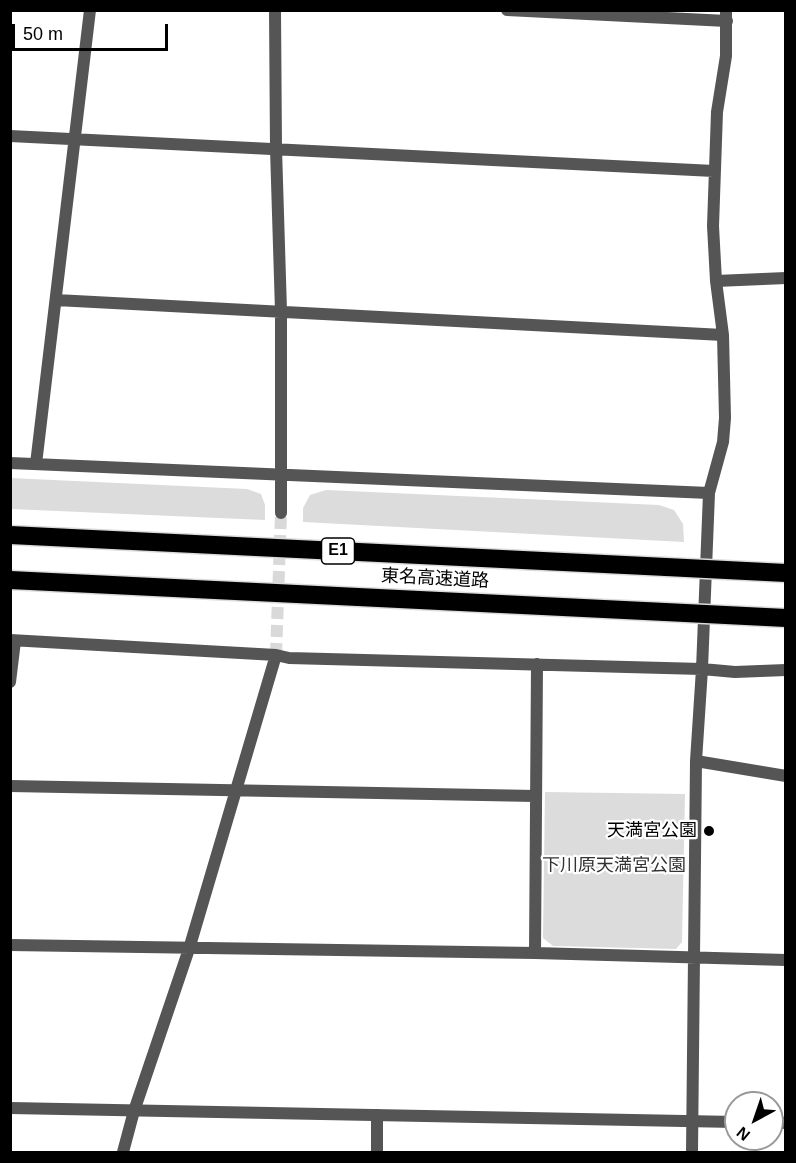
<!DOCTYPE html>
<html>
<head>
<meta charset="utf-8">
<style>
  body { margin:0 }
  #map { position:relative; width:796px; height:1163px; overflow:hidden; background:#fff; font-family:Arial,sans-serif }
  canvas { display:block }
  .frame { position:absolute; inset:0; border:12px solid #000; pointer-events:none }
  .north { position:absolute; left:724px; top:1091px; width:60px; height:60px; box-sizing:border-box; background:#fff; border:2px solid #999; border-radius:50%; rotate:220deg; font-size:16px; font-weight:700; line-height:24px; text-align:center; color:#000 }
  .north::after { content:''; display:block; margin:auto; width:21px; height:27px; background:#000; clip-path:polygon(50% 0,100% 100%,50% 72%,0 100%) }
  .scale { position:absolute; left:12px; top:24px; width:156px; height:27px; box-sizing:border-box; border:3px solid #000; border-top:0; padding-left:8px; font-size:18px; line-height:21px; white-space:nowrap; color:#000; -webkit-text-stroke:4px #fff; paint-order:stroke }
</style>
</head>
<body>
<div id="map">
<canvas width="796" height="1163"></canvas>
<div class="frame"></div>
<div class="north">N</div>
<div class="scale">50 m</div>
</div>
<script>
const ctx = document.querySelector('canvas').getContext('2d');
ctx.lineJoin = 'round';
function fillPath(path, color) { ctx.fillStyle = color; ctx.fill(path, 'evenodd'); }
const shape = rows => new Path2D(rows.map(r => 'M' + r).join(''));
function strokePath(path, color, width, dash) { ctx.strokeStyle = color; ctx.lineWidth = width; ctx.lineCap = dash ? 'butt' : 'round'; ctx.setLineDash(dash || []); ctx.stroke(path); }
function drawText(font, color, halo, rows, align = 'center') {
  ctx.font = font + ' Arial,"Noto Sans JP",sans-serif'; ctx.lineWidth = 4.5; ctx.setLineDash([]); ctx.textBaseline = 'middle'; ctx.strokeStyle = halo; ctx.fillStyle = color; for (const [text, x, y, turn = 0] of rows) {
    ctx.save(); ctx.translate(x, y); ctx.rotate((+turn || 0) * Math.PI / 180); ctx.textAlign = isNaN(turn) ? turn : align; if (halo) ctx.strokeText(text, 0, 0); ctx.fillText(text, 0, 0); ctx.restore();
  }
}
const green = shape([
  [10,478,247,489,261,494,265,505,265,520,11,509],
  [326,490,659,505,674,510,683,524,684,542,303,522,303,508,310,495],
  [545,792,685,794,682,942,676,949,553,946,543,938]
]);
const minorTunnel = shape([
  [276,655,281,513]
]);
const minor = shape([
  [275,10,276,149,281,311,281,513],
  [507,10,727,21],
  [10,136,714,171],
  [716,281,786,278],
  [56,300,723,335],
  [10,463,709,493],
  [36,464,90,10],
  [10,640,276,655,289,658,702,669,735,672,786,670],
  [10,682,15,641],
  [696,761,786,776],
  [10,786,535,796],
  [10,945,535,953,786,960],
  [535,953,537,664],
  [123,1152,134,1111,189,949,276,655],
  [377,1152,377,1115],
  [692,1152,696,761,702,669,709,493,723,442,725,418,723,335,716,281,713,226,717,112,726,56,726,10]
]);
const tertiary = shape([
  [10,1108,736,1122],
  [772,1122,786,1123]
]);
const motorway = shape([
  [10,535,666,567],
  [10,580,665,612]
]);
const motorwayBridge = shape([
  [666,567,786,573],
  [665,612,786,618]
]);
const markers = [
  [709,831,6,"#000"]
];
const shields = [
  [338,551,33]
];
const shieldNames = [
  ["E1",338,551]
];
const streetNames = [
  ["東名高速道路",435,579,3]
];
const poiNames = [
  ["天満宮公園",697,831]
];
const parkNames = [
  ["下川原天満宮公園",614,866]
];
fillPath(green, '#dcdcdc');
strokePath(minorTunnel, '#d9d9d9', 12, [12, 6]);
strokePath(motorway, '#dbdbdb', 21);
strokePath(minor, '#555', 12);
strokePath(tertiary, '#555', 12);
strokePath(motorway, '#000', 18);
strokePath(motorwayBridge, '#dbdbdb', 21, []);
strokePath(motorwayBridge, '#000', 18);
for (const [x, y, r, color] of markers) { const dot = new Path2D(); dot.arc(x, y, r, 0, 2 * Math.PI); ctx.fillStyle = color; ctx.fill(dot); strokePath(dot, '#fff', 2); }
for (const [x, y, w] of shields) { const box = new Path2D(); box.roundRect(x - w / 2, y - 13, w, 26, 4.5); ctx.fillStyle = '#fff'; ctx.fill(box); strokePath(box, '#000', 1.5); }
drawText('bold 16px', '#000', null, shieldNames);
drawText('18px', '#000', '#fff', streetNames);
drawText('18px', '#000', '#fff', poiNames, 'right');
drawText('18px', '#333', '#fff', parkNames);
</script>
</body>
</html>
